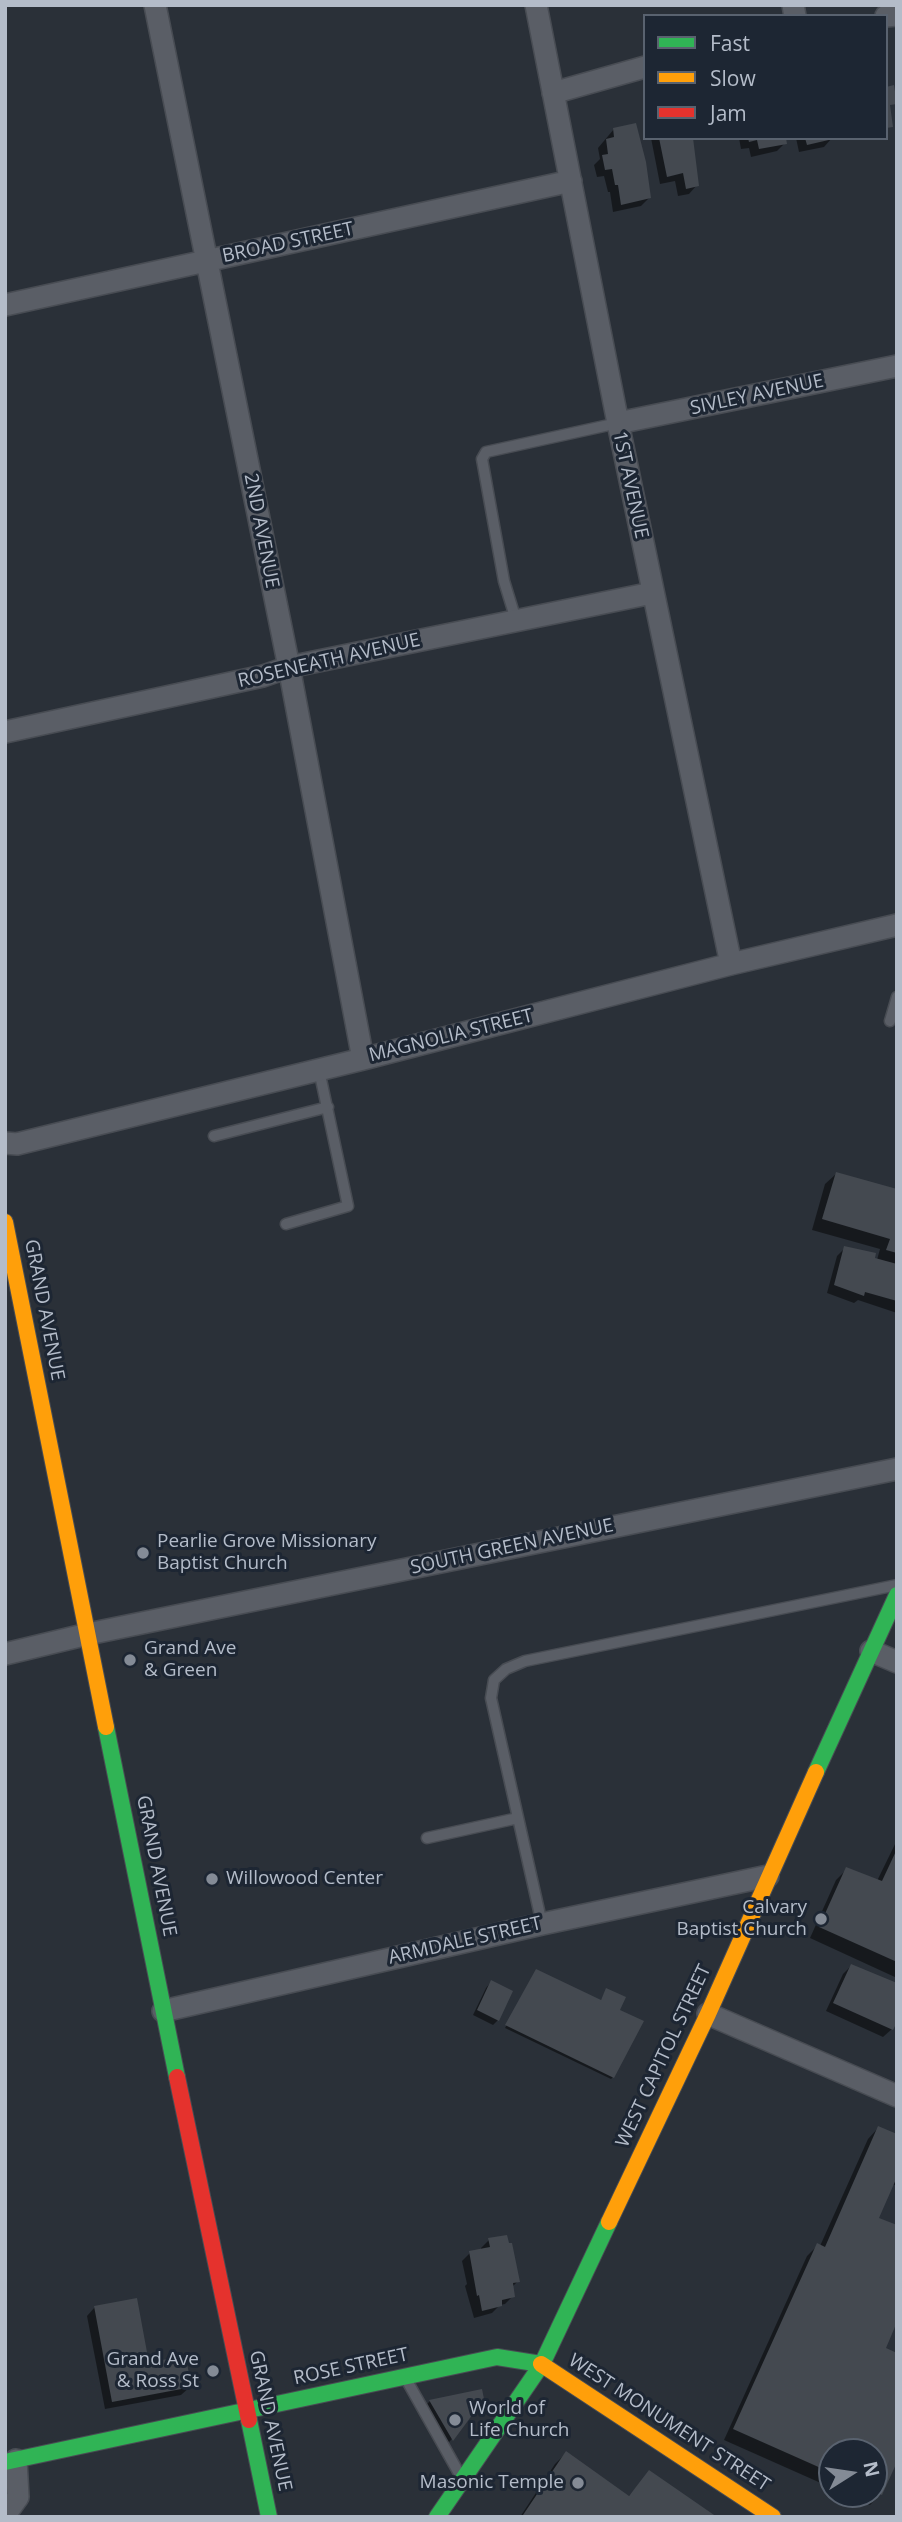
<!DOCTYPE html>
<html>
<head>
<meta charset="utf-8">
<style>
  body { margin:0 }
  #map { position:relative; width:902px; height:2522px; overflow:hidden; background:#2a3038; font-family:"Open Sans",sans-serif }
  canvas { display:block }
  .frame { position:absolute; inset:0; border:7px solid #b4bcc9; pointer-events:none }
  .legend { position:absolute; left:643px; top:14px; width:245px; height:126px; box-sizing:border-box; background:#1d2633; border:2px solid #59626f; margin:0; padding:9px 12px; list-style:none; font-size:21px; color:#b4bcc9 }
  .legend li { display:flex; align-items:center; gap:14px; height:35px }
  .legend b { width:35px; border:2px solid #59626f }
  .north { position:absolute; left:818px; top:2438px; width:70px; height:70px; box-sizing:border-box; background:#1d2633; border:2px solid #59626f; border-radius:50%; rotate:78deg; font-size:19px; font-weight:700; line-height:28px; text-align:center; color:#b4bcc9 }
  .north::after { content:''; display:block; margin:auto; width:24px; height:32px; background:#848b96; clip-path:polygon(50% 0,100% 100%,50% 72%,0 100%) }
</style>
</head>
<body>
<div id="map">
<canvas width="902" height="2522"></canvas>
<div class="frame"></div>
<ul class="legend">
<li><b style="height:9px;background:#30b455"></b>Fast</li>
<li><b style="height:9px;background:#ff9f0a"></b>Slow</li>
<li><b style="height:9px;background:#e5322d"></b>Jam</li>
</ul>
<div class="north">N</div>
</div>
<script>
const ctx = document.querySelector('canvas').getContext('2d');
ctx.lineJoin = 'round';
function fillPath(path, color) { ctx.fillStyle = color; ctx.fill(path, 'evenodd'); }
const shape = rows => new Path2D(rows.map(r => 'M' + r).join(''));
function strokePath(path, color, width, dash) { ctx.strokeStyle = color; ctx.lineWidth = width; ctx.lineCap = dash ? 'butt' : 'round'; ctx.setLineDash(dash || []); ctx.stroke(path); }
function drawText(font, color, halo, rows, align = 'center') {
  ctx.font = font + ' "Open Sans",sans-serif'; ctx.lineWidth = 6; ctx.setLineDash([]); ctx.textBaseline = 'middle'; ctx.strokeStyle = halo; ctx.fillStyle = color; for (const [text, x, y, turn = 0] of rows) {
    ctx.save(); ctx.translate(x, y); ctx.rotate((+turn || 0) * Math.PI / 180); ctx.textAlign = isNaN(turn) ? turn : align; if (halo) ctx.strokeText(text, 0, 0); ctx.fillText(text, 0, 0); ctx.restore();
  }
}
const shadow = shape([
  [614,129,649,198,641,206,613,212,610,192,608,192,604,176,597,177,594,165,600,159,598,148],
  [651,138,691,138,697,185,689,194,678,196,675,181,660,184],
  [739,138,784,138,785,143,777,151,751,157,749,148,741,149],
  [796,138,832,138,824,147,799,152],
  [836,1174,897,1191,897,1313,858,1300,854,1303,827,1293,837,1256,845,1248,877,1260,880,1249,812,1230,825,1184],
  [897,1840,897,1978,810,1938,836,1880,847,1869,877,1881],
  [851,1966,892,2029,883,2037,826,2011,843,1974],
  [535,1974,600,2002,606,1990,618,2011,613,2077,611,2079,505,2028],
  [491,1982,498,2020,493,2025,473,2015,486,1988],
  [878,2128,897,2136,897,2186,892,2184,877,2218,883,2349,881,2494,870,2505,844,2494,874,2494,874,2452,832,2452,832,2488,724,2440,807,2256,818,2245,820,2246,868,2139],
  [489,2240,518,2281,512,2287,513,2296,505,2304,500,2305,492,2313,474,2318,465,2286,467,2284,462,2261,470,2253,481,2251,481,2248],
  [95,2307,147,2365,190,2387,181,2395,105,2409,87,2316],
  [482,2398,452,2439,447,2444,425,2406,430,2401],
  [566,2453,628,2497,649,2473,714,2517,520,2517,555,2464]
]);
const building = shape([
  [894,85,897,104,890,105,893,127,886,128,886,87],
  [636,123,646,162,651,198,621,205,618,185,615,185,612,169,605,170,602,155,608,154,606,139,614,137,613,128],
  [659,138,693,138,699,186,686,189,683,173,667,177],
  [748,138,786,138,787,144,759,149,757,140,749,142],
  [805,138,833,138,833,139,807,145],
  [836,1172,897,1189,897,1253,886,1250,890,1239,822,1219],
  [844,1246,876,1253,875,1258,897,1264,897,1301,865,1292,864,1296,834,1285],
  [897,1849,897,1962,819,1927,846,1867,882,1881],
  [851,1964,897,1983,897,2022,893,2030,833,2003],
  [536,1969,601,2000,606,1988,626,1997,620,2010,644,2021,614,2078,505,2025],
  [491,1980,513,1991,499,2021,477,2010],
  [878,2126,897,2134,897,2177,879,2218,897,2225,897,2322,886,2348,897,2353,897,2462,882,2495,874,2492,874,2452,832,2452,832,2473,733,2429,817,2243,825,2247],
  [507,2235,509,2243,512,2243,520,2282,513,2283,515,2297,502,2300,502,2306,482,2311,479,2295,477,2296,469,2251,490,2247,488,2238],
  [137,2298,149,2363,185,2355,192,2387,112,2402,94,2306],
  [482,2389,484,2399,453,2441,429,2400],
  [566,2451,629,2496,649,2470,717,2517,526,2517,523,2515]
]);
const lane = shape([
  [516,620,504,581,482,459,486,452,618,423],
  [890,1021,897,997],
  [214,1136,328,1107],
  [286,1224,348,1206,319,1070],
  [427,1838,518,1818],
  [542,1924,491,1698,494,1680,506,1669,525,1661,897,1585],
  [406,2379,460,2475]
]);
const street = shape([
  [155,5,289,667,363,1059],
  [536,5,618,423,731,964],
  [793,5,795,16],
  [886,16,897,15],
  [553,93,645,67],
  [5,305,571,181],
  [618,423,897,366],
  [5,732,263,676,289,667,652,593],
  [5,1143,17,1144,363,1059,731,964,897,925],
  [871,1651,897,1662],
  [5,1654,88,1634,897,1469],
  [163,2011,542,1924,768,1876],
  [708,2014,897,2096],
  [5,2515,18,2497,16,2460]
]);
const fast = shape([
  [106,1727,177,2077],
  [816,1772,897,1595],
  [249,2420,269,2517],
  [5,2462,497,2357,541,2364],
  [437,2517,542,2364,609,2222]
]);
const slow = shape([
  [5,1222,106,1727],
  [609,2222,708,2014,816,1772],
  [541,2364,773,2517]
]);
const jam = shape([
  [177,2077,249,2420]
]);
const markers = [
  [143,1553,7,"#848b96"],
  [130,1660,7,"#848b96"],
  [212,1879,7,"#848b96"],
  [821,1919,7,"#848b96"],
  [213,2371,7,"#848b96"],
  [455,2420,7,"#848b96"],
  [578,2483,7,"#848b96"]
];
const streetNames = [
  ["BROAD STREET",288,243,-12],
  ["SIVLEY AVENUE",757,395,-12],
  ["1ST AVENUE",630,485,78],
  ["2ND AVENUE",261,531,79],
  ["ROSENEATH AVENUE",329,661,-13],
  ["MAGNOLIA STREET",451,1036,-14],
  ["GRAND AVENUE",44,1310,79],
  ["SOUTH GREEN AVENUE",512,1547,-12],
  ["GRAND AVENUE",156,1866,79],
  ["ARMDALE STREET",465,1941,-13],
  ["WEST CAPITOL STREET",664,2056,-65],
  ["ROSE STREET",351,2367,-12],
  ["GRAND AVENUE",270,2421,78],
  ["WEST MONUMENT STREET",669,2423,33]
];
const poiNames = [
  ["Pearlie Grove Missionary",157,1542],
  ["Baptist Church",157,1564],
  ["Grand Ave",144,1649],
  ["& Green",144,1671],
  ["Willowood Center",226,1879],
  ["Calvary",807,1908,"right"],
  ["Baptist Church",807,1930,"right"],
  ["Grand Ave",199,2360,"right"],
  ["& Ross St",199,2382,"right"],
  ["World of",469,2409],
  ["Life Church",469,2431],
  ["Masonic Temple",564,2483,"right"]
];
fillPath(shadow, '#0007');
fillPath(building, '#444950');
strokePath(lane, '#484c53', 13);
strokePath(street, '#484c53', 24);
strokePath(fast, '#484c53', 18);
strokePath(slow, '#484c53', 18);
strokePath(jam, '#484c53', 18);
strokePath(lane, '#5a5e66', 10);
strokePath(street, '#5a5e66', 21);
strokePath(fast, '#30b455', 16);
strokePath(slow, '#ff9f0a', 16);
strokePath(jam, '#e5322d', 16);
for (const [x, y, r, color] of markers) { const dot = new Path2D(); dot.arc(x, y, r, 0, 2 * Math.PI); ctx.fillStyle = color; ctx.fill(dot); strokePath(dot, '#1d2633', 2.5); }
drawText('19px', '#b4bcc9', '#1d2633', streetNames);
drawText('19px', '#b4bcc9', '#1d2633', poiNames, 'left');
</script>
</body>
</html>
